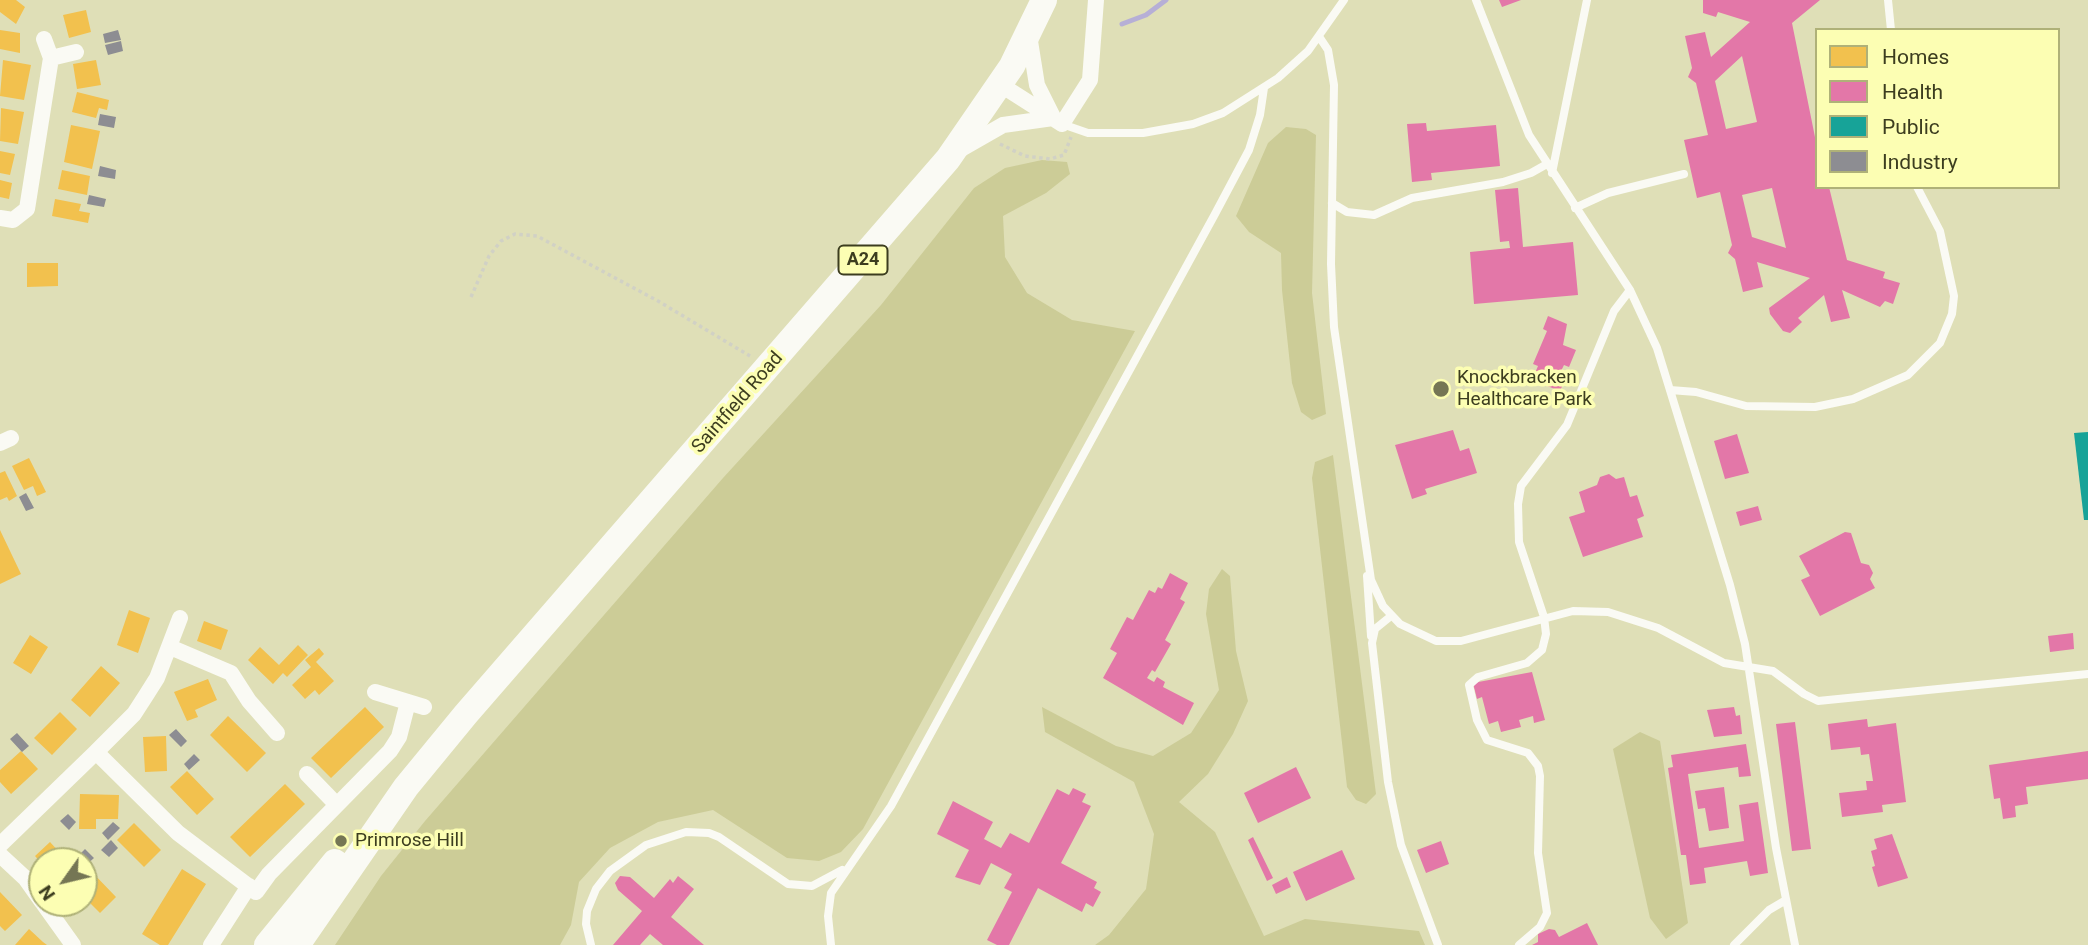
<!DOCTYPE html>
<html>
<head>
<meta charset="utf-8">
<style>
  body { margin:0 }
  #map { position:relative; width:2088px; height:945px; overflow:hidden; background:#dfdfb7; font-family:Roboto,sans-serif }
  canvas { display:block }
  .legend { position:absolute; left:1815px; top:28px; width:245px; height:161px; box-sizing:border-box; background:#fcfeb3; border:2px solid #afb178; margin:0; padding:9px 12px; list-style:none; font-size:21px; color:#3c3d1f }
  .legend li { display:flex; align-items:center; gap:14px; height:35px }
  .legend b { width:35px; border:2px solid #afb178 }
  .north { position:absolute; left:28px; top:847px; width:70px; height:70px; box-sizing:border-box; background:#fcfeb3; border:2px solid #afb178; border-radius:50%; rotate:236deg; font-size:19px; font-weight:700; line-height:28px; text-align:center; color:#3c3d1f }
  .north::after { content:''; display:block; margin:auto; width:24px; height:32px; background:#757654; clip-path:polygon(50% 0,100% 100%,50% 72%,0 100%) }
</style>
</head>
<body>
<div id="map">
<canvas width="2088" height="945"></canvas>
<ul class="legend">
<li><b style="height:19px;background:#f2c14e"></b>Homes</li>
<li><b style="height:19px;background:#e377a8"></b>Health</li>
<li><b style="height:19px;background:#17a398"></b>Public</li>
<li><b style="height:19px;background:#8d8d92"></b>Industry</li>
</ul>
<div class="north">N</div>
</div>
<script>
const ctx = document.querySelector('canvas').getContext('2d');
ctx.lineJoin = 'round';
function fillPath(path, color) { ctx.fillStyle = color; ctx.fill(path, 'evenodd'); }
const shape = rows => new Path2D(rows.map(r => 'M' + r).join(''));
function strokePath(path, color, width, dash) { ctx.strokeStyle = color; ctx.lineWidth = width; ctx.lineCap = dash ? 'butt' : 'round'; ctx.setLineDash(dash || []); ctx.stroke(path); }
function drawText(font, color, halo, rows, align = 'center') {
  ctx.font = font + ' Roboto,sans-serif'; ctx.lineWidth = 7; ctx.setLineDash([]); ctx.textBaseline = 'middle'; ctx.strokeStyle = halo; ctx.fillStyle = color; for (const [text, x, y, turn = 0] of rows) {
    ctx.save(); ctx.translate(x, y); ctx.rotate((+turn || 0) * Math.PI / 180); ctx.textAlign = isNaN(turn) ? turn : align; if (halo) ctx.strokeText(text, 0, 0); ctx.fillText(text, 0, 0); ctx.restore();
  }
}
const green = shape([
  [1286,127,1306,129,1316,135,1312,293,1326,414,1312,420,1301,412,1292,383,1282,290,1281,253,1249,232,1236,216,1268,143],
  [1042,160,1067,162,1070,174,1046,193,1003,216,1005,257,1027,293,1072,320,1135,331,863,829,841,852,819,861,787,858,713,810,658,822,610,848,579,882,571,925,560,945,335,945,381,876,425,821,723,478,881,305,974,188,1005,168],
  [1333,455,1376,794,1366,804,1356,800,1347,787,1312,478,1315,462],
  [1222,569,1230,576,1236,651,1248,701,1233,734,1208,774,1179,802,1215,832,1264,936,1305,919,1419,931,1425,945,1095,945,1109,935,1146,889,1154,834,1134,782,1045,732,1042,707,1116,746,1153,756,1191,733,1219,690,1206,614,1209,589],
  [1640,732,1660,741,1688,923,1666,939,1650,918,1613,749]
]);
const homes = shape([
  [0,0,16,0,25,7,16,24,0,12],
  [86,10,91,32,69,38,63,15],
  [0,30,20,33,20,53,0,49],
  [3,60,31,65,24,100,0,96],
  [96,60,101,85,77,89,73,64],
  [77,92,109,100,107,110,99,108,96,118,72,112],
  [1,108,24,112,18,144,0,141],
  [71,125,100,131,92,169,64,162],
  [0,151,15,154,10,175,0,173],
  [62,170,90,176,87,195,58,189],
  [0,180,12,183,9,199,0,197],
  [55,199,81,204,79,211,90,213,88,223,52,216],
  [27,263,58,263,58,286,27,287],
  [29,458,46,492,37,496,33,486,24,490,12,466],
  [5,471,17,496,9,501,7,497,0,500,0,473],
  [0,530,21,574,0,584],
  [129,610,150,618,138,653,117,645],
  [204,621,228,630,221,650,197,641],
  [30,635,48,647,31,674,13,663],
  [298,645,308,655,287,677,283,673,273,684,248,660,260,647,279,665],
  [319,648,324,654,316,662,334,681,319,695,315,690,305,699,292,685,311,667,305,660],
  [101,666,120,683,90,717,71,700],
  [208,679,217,700,195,710,198,717,187,721,174,692],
  [365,707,384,727,331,778,311,758],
  [60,712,77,729,52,755,34,738],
  [228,716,266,753,247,772,210,735],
  [166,736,167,771,145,772,143,737],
  [21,751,38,769,11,794,0,782,0,770],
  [187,771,214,799,197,815,170,787],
  [285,784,305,804,250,857,230,837],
  [80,794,119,795,118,819,96,819,96,829,79,829],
  [134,823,161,850,144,867,117,840],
  [50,842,61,854,68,861,42,861,42,864,35,856],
  [182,869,206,884,168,945,160,945,142,934],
  [90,870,116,897,100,913,84,897,84,876],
  [0,892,22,915,5,931,0,926],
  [29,929,43,942,47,945,15,945]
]);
const health = shape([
  [1499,0,1521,0,1502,7],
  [1703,0,1820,0,1792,23,1817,147,1817,187,1829,187,1847,260,1885,272,1883,278,1900,283,1893,304,1885,301,1880,307,1842,290,1850,318,1831,322,1824,295,1798,318,1802,322,1790,333,1783,331,1770,314,1769,308,1810,278,1757,262,1763,287,1743,292,1735,259,1728,253,1732,245,1720,192,1697,198,1684,140,1708,135,1696,83,1688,77,1692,68,1685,36,1705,32,1711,57,1750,22,1718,12,1716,17,1703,13],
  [1742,56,1757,122,1726,129,1715,81],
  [1772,188,1786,248,1752,237,1742,195],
  [1426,123,1427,131,1496,125,1500,166,1431,173,1432,180,1412,182,1407,124],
  [1518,188,1523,247,1573,242,1578,295,1474,304,1470,252,1510,248,1509,241,1500,242,1495,190],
  [1548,316,1567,324,1563,345,1576,350,1569,367,1564,365,1559,375,1566,377,1560,391,1532,380,1538,366,1533,364,1547,331,1543,329],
  [1453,430,1460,451,1469,448,1477,473,1425,489,1427,494,1412,499,1395,445],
  [1737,434,1749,473,1725,479,1714,441],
  [1609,474,1616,479,1624,477,1630,497,1637,495,1644,516,1637,519,1643,537,1583,557,1569,517,1585,512,1579,492,1597,485,1600,477],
  [1758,506,1762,520,1740,526,1736,512],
  [1845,532,1851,533,1861,563,1869,565,1873,573,1870,579,1875,588,1820,616,1801,580,1810,576,1799,556],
  [1170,573,1188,583,1180,599,1185,602,1165,640,1171,644,1155,672,1152,670,1147,678,1154,682,1157,677,1165,682,1163,687,1194,703,1183,725,1103,678,1117,653,1110,649,1127,617,1133,620,1149,590,1155,593,1158,587,1162,589],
  [2073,633,2074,649,2050,652,2048,636],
  [1532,672,1545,720,1534,723,1533,716,1519,720,1521,727,1501,732,1498,721,1489,724,1482,697,1477,699,1473,683],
  [1734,707,1736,716,1740,715,1742,734,1714,737,1707,710],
  [1867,719,1868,727,1896,723,1906,802,1882,805,1883,812,1842,817,1839,793,1867,790,1866,781,1873,781,1869,754,1861,755,1860,747,1831,750,1828,724],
  [1795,722,1811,849,1792,851,1776,724],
  [1746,744,1751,776,1739,777,1738,767,1688,774,1699,848,1744,841,1739,805,1758,802,1768,873,1750,876,1747,861,1704,868,1706,883,1690,885,1686,855,1681,855,1668,768,1673,767,1671,755],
  [2088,751,2088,779,2026,787,2028,804,2015,806,2016,817,2003,819,2000,798,1994,799,1989,765],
  [1296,767,1311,798,1258,823,1244,793],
  [1724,787,1729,828,1709,831,1705,808,1698,809,1695,791],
  [1073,788,1086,794,1082,802,1091,806,1061,863,1097,882,1094,888,1101,892,1093,907,1086,903,1082,912,1038,888,1009,945,997,945,987,940,1012,892,1004,888,1012,874,991,863,980,885,955,877,969,850,937,834,953,801,993,822,984,839,1001,848,1010,833,1029,843,1057,789,1069,795],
  [1892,834,1908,878,1878,887,1872,867,1875,866,1871,851,1877,849,1874,839],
  [1253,837,1273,878,1267,881,1248,840],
  [1441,841,1449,864,1426,873,1417,850],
  [1342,850,1355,879,1306,901,1293,872],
  [620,876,630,877,654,898,670,879,673,883,678,876,694,889,671,917,704,945,663,945,650,934,640,945,613,945,642,911,618,890,615,883],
  [1287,877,1291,887,1276,894,1272,885],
  [1587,923,1598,945,1532,945,1538,942,1538,934,1549,929,1555,930,1559,937]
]);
const public = shape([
  [2088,432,2088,520,2084,520,2074,433]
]);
const industry = shape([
  [118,30,121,40,105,43,103,34],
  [121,41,123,51,108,55,105,45],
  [100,114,116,117,114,128,98,125],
  [100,166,116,170,115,179,98,176],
  [89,195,106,199,104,207,87,204],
  [26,493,34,508,26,511,19,497],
  [176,729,187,741,181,747,169,735],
  [17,733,29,746,22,752,10,739],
  [194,754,200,760,189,770,184,764],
  [68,814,76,822,69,830,60,821],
  [113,822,120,828,108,840,102,833],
  [111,840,118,848,109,857,101,850],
  [85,849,94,858,84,867,84,861,74,860]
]);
const stream = shape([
  [1122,24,1146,15,1166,0]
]);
const path = shape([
  [1000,144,1025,156,1050,159,1064,155,1071,137],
  [471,297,489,256,501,241,515,234,537,236,658,301,750,356]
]);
const service = shape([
  [1476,0,1529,135,1630,290,1657,348,1730,585,1745,644,1776,848,1795,945],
  [1888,0,1891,30],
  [1320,38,1328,50,1334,85,1331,264,1334,327,1371,580,1383,606,1400,624,1436,641,1461,641,1573,611,1608,612,1658,628,1724,663,1773,671,1804,694,1818,701,2088,674],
  [1062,124,1088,133,1143,133,1193,124,1223,113,1278,78,1308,51,1344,0],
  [1552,173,1587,0],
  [1332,203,1347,212,1374,215,1412,198,1503,182,1531,173,1547,164],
  [1575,208,1608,193,1684,174],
  [1670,390,1696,392,1746,406,1815,407,1853,399,1908,375,1940,343,1952,314,1954,296,1940,231,1917,187],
  [1367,576,1371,636],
  [1391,616,1375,629,1372,643,1388,782,1401,845,1438,945],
  [591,945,586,924,587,911,596,889,610,871,646,845,686,832,709,833,719,837,788,884,812,886,842,870],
  [831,945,828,916,831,893,891,806,1215,214,1249,150,1260,115,1264,88],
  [1519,945,1540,927,1547,913,1538,853,1540,776,1538,766,1528,753,1487,740,1477,720,1469,685,1478,677,1527,663,1542,650,1546,634,1544,617,1519,542,1518,504,1521,486,1567,425,1614,311,1630,290],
  [1734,945,1769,910,1786,900]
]);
const minor = shape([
  [1029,35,1037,85,1053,117],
  [51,58,76,52],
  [1001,85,1062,124,1090,80,1096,0],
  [961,149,1003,125,1053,118],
  [0,218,13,220,27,209,51,58,44,39],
  [0,443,11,438],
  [170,647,231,673,249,701,277,733],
  [375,692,424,707],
  [96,752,134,714,145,697,157,678,180,618],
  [307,774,336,804],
  [0,845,96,752,178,833,256,892,269,874,390,751,399,737,408,702],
  [0,855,25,878,42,902],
  [43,903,73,945],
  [211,945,249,886]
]);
const trunk = shape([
  [267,945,335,862],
  [297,945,406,787,466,714,948,159,1012,66,1044,0]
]);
const markers = [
  [1441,389,9,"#757654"],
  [341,841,7,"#757654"]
];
const shields = [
  [863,260,49]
];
const shieldNames = [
  ["A24",863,260]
];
const poiNames = [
  ["Knockbracken",1457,378],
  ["Healthcare Park",1457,400],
  ["Primrose Hill",355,841]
];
const streetNames = [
  ["Saintfield Road",738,403,-49]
];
fillPath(green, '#cccc97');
fillPath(homes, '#f2c14e');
fillPath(health, '#e377a8');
fillPath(public, '#17a398');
fillPath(industry, '#8d8d92');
strokePath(stream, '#b6afd6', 5);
strokePath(path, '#d1d1c5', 3.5, [3.5, 3.5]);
strokePath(service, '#fafaf4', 8);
strokePath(minor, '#fafaf4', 16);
strokePath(trunk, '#fafaf4', 26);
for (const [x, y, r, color] of markers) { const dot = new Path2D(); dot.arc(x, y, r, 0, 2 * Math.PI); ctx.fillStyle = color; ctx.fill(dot); strokePath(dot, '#fcfeb3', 2.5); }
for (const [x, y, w] of shields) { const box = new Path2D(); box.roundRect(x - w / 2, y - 14.5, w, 29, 5); ctx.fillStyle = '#fcfeb3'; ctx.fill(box); strokePath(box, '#3c3d1f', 2); }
drawText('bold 18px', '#3c3d1f', null, shieldNames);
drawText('19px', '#3c3d1f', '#fcfeb3', poiNames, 'left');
drawText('19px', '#3c3d1f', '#fcfeb3', streetNames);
</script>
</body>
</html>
